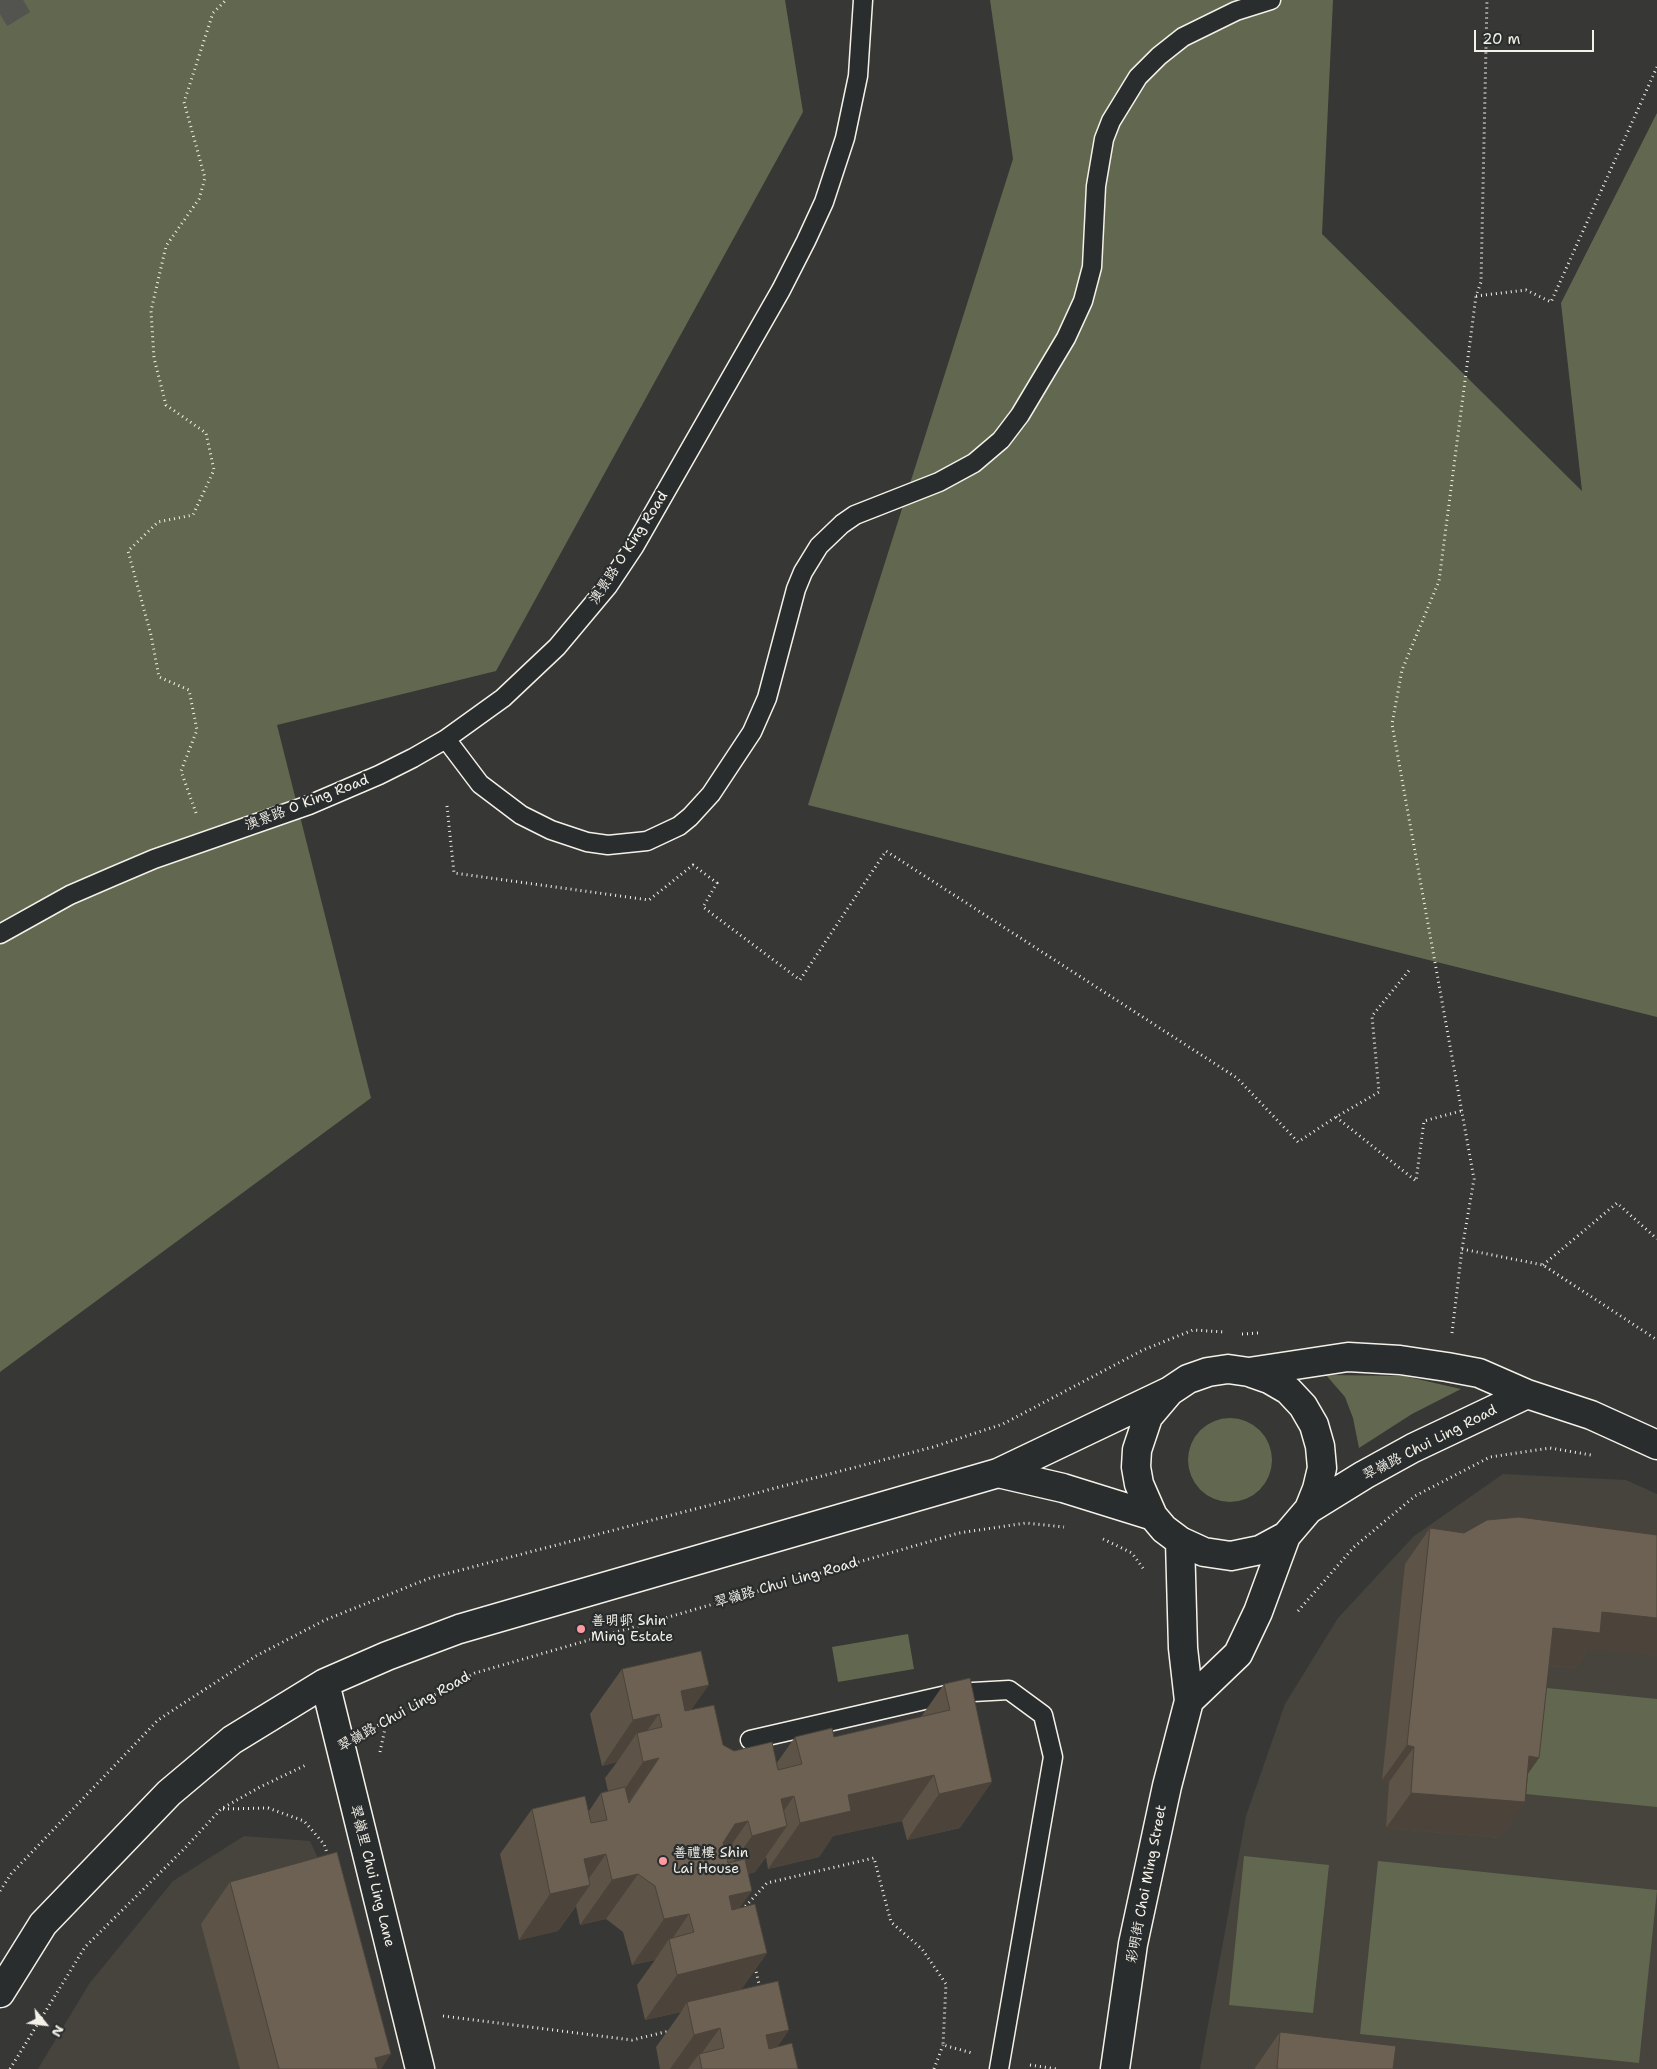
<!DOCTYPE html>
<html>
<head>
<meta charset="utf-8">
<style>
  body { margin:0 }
  #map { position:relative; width:1657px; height:2069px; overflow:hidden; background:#373735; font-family:"Shantell Sans",sans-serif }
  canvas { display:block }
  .north { position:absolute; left:20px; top:1999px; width:50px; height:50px; -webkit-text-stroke:4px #2a2d2e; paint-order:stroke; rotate:119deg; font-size:14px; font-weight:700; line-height:20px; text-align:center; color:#f4f1e8 }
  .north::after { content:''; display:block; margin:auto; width:18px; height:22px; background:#f4f1e8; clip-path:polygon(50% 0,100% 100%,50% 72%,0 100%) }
  .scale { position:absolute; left:1474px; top:30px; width:120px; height:22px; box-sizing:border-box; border:2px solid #f4f1e8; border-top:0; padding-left:6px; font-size:15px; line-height:18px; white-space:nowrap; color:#f4f1e8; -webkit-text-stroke:4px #2a2d2e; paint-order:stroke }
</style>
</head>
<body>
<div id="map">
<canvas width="1657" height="2069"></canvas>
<div class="north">N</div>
<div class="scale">20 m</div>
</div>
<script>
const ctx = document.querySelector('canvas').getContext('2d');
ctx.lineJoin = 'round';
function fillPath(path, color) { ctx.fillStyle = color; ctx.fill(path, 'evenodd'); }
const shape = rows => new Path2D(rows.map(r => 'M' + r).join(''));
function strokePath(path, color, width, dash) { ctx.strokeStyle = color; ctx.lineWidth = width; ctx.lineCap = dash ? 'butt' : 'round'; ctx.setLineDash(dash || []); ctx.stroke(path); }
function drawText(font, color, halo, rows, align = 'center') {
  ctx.font = font + ' "Shantell Sans","LXGW WenKai TC",sans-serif'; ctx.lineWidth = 4.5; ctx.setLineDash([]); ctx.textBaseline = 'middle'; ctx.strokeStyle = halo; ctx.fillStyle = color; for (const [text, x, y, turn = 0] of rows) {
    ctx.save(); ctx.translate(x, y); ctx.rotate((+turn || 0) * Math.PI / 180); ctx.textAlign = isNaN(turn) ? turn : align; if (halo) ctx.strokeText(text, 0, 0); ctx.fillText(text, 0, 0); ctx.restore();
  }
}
const built = shape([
  [1503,1474,1626,1480,1657,1494,1657,2069,1200,2069,1246,1816,1285,1704,1338,1618,1414,1536],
  [244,1836,310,1841,330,1884,377,2069,38,2069,89,1984,173,1881]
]);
const green = shape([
  [0,0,785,0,803,112,496,671,277,725,371,1098,0,1372],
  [990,0,1333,0,1322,234,1582,491,1561,303,1657,113,1657,1017,808,805,1013,159],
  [1326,1375,1404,1376,1461,1389,1412,1414,1359,1448,1353,1418,1345,1397],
  '1188 1460a42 42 0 1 1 84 0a42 42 0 1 1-84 0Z',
  [908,1634,914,1669,838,1682,832,1647],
  [1537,1687,1657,1699,1657,1807,1526,1794],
  [1244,1856,1329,1865,1313,2013,1229,2005],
  [1378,1861,1657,1890,1639,2063,1360,2034]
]);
const trunkTunnel = shape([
  [0,14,23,0]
]);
const path = shape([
  [1476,296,1526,290,1551,302,1657,67],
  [447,806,454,873,649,900,693,865,717,883,703,907,800,980,886,851,1237,1078,1298,1142,1336,1117,1379,1092,1372,1016,1411,968],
  [196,813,181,771,197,730,189,690,159,677,151,635,128,551,158,522,193,515,214,470,206,433,166,405,154,358,151,311,166,246,199,199,205,178,184,102,213,13,226,0],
  [1336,1117,1416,1181,1424,1121,1461,1111],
  [1462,1249,1543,1265,1657,1340],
  [1543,1265,1617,1203,1657,1239],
  [1452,1333,1462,1249,1474,1179,1392,724,1402,670,1439,581,1476,296,1481,282,1487,0],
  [1242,1334,1259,1333],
  [1103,1539,1132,1553,1145,1571],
  [1298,1611,1354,1547,1415,1496,1490,1457,1550,1448,1591,1455],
  [373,1728,475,1673,959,1533,1026,1523,1064,1527],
  [380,1752,387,1719],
  [223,1809,268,1808,304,1821,324,1844,329,1859],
  [0,1891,11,1874,158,1720,256,1656,325,1620,430,1578,933,1447,1003,1424,1143,1350,1193,1330,1224,1332],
  [742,1910,767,1883,874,1858,891,1922,922,1949,946,1984,943,2045,972,2053],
  [755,1967,760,1988],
  [443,2016,632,2040,669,2031],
  [1030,2065,1057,2069],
  [10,2069,85,1947,183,1850,221,1809,260,1787,308,1764],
  [934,2069,943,2045]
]);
const service = shape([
  [446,739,480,784,521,815,551,830,587,842,608,845,647,841,679,826,690,817,711,794,752,732,767,698,796,589,803,572,819,546,842,524,855,515,939,482,974,463,1001,440,1020,415,1066,338,1083,301,1092,267,1096,186,1104,139,1111,121,1138,77,1159,56,1183,37,1236,11,1271,0],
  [0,934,70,895,114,876,154,859,309,805,379,775,413,758,446,739,503,698,557,647,608,586,634,547,781,290,806,241,824,202,845,138,858,76,863,0],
  [750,1740,955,1693,1009,1690,1043,1715,1053,1757,999,2069]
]);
const minor = shape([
  [1249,1372,1348,1357,1400,1360,1447,1367,1479,1373,1527,1394,1591,1415,1657,1445],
  [998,1473,1063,1488,1153,1516],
  [1309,1509,1364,1475,1413,1448,1527,1394],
  [325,1683,420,2069],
  [1189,1701,1238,1654,1258,1612,1286,1536],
  [0,1993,43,1924,169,1793,232,1740,325,1683,387,1656,459,1629,998,1473,1170,1391,1188,1379,1208,1372,1228,1369,1249,1372,1269,1379,1288,1390,1303,1406,1314,1425,1320,1446,1322,1468,1317,1489,1309,1509,1286,1536,1260,1550,1231,1556,1204,1552,1180,1541,1164,1529,1153,1516,1139,1484,1136,1467,1137,1450,1148,1417,1170,1391],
  [1115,2069,1133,1944,1167,1786,1189,1701,1183,1648,1180,1541]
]);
const wall = shape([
  [1430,1528,1464,1533,1588,1649,1575,1668,1549,1666,1539,1758,1527,1774,1500,1838,1386,1828,1389,1782,1382,1780,1405,1564],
  [622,1669,692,1710,723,1745,734,1751,776,1764,795,1737,834,1737,921,1717,944,1684,970,1678,960,1828,907,1840,902,1821,833,1836,819,1857,768,1869,766,1857,755,1872,748,1874,740,1908,767,1953,741,1989,789,2030,777,2047,798,2069,660,2069,656,2047,681,2012,645,2020,637,1985,655,1960,632,1965,623,1932,606,1919,580,1925,576,1906,558,1931,519,1940,500,1854,532,1809,589,1811,601,1793,608,1791,605,1778,617,1762,602,1766,590,1714],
  [230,1882,381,2069,240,2069,201,1924],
  [1280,2032,1393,2069,1255,2069,1255,2068]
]);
const shadedWall = shape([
  [1602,1612,1657,1618,1657,1656,1588,1649,1575,1668,1528,1664,1553,1628],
  [709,1685,677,1730,662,1727,681,1691],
  [659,1714,639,1742,637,1733,617,1762,602,1766,633,1720],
  [1407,1745,1414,1747,1389,1782,1382,1780],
  [1529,1756,1539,1758,1514,1794],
  [659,1758,627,1804,612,1808,643,1762],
  [934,1775,902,1821,833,1836,819,1857,768,1869,800,1823,848,1795],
  [992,1782,960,1828,907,1840,939,1794],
  [1411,1793,1525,1802,1500,1838,1386,1828],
  [794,1796,770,1831,787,1826,755,1872,720,1881,752,1836,781,1799],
  [748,1821,716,1867,703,1870,735,1824],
  [606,1854,583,1887,590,1885,558,1931,519,1940,550,1894,584,1859],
  [638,1874,606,1919,580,1925,612,1880],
  [752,1891,720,1936,729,1896],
  [689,1914,670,1942,669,1939,655,1960,632,1965,664,1919],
  [767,1953,735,1999,687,2002,681,2012,645,2020,677,1975],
  [720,2028,699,2057,699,2054,688,2069,670,2069,694,2035],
  [789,2030,762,2069,766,2035],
  [391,2054,381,2069,368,2069,375,2058]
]);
const building = shape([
  [1519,1517,1657,1535,1657,1618,1602,1612,1600,1633,1553,1628,1539,1758,1529,1756,1525,1802,1411,1793,1414,1747,1407,1745,1430,1528,1464,1533,1487,1520,1519,1517],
  [701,1651,709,1685,681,1691,685,1711,714,1705,723,1745,734,1751,772,1742,778,1770,802,1764,795,1737,832,1728,834,1737,950,1710,944,1684,970,1678,992,1782,939,1794,934,1775,848,1795,851,1811,800,1823,794,1796,781,1799,787,1826,752,1836,748,1821,735,1824,723,1843,728,1863,745,1859,752,1891,729,1896,732,1910,755,1904,767,1953,677,1975,669,1939,694,1932,689,1914,664,1919,655,1886,638,1874,612,1880,606,1854,584,1859,590,1885,550,1894,532,1809,585,1796,591,1823,607,1820,601,1793,625,1787,629,1803,659,1758,643,1762,637,1733,662,1727,659,1714,633,1720,622,1669,701,1651],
  [337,1852,391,2054,375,2058,378,2069,279,2069,230,1882,337,1852],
  [778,1981,789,2030,766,2035,769,2049,792,2043,798,2069,702,2069,699,2054,724,2048,720,2028,694,2035,687,2002,778,1981],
  [1280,2032,1396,2046,1393,2069,1277,2069,1280,2032]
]);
const markers = [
  [581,1629,5,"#ff9aa2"],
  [663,1861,5,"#ff9aa2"]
];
const streetNames = [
  ["澳景路 O King Road",629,548,-57],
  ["澳景路 O King Road",307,803,-21],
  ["翠嶺路 Chui Ling Road",1430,1443,-27],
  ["翠嶺路 Chui Ling Road",786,1583,-16],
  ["翠嶺路 Chui Ling Road",404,1712,-29],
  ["翠嶺里 Chui Ling Lane",372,1876,76],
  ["彩明街 Choi Ming Street",1147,1884,-79]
];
const poiNames = [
  ["善明邨 Shin",591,1621],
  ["Ming Estate",591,1637],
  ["善禮樓 Shin",673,1853],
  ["Lai House",673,1869]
];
fillPath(built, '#47443e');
fillPath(green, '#61684f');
strokePath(trunkTunnel, '#535350', 28, [28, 14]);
strokePath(service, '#f4f1e8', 21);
strokePath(minor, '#f4f1e8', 31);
strokePath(path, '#f4f1e8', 3, [1, 4]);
strokePath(service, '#2a2d2e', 18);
strokePath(minor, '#2a2d2e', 28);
fillPath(wall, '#5d5347');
fillPath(shadedWall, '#4c443a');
fillPath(building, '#6c6153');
strokePath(building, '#4c443a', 1);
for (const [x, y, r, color] of markers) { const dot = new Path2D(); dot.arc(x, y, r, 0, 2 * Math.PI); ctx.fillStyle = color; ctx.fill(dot); strokePath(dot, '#2a2d2e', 2); }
drawText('14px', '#f4f1e8', '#2a2d2e', streetNames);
drawText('14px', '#f4f1e8', '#2a2d2e', poiNames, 'left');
</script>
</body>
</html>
